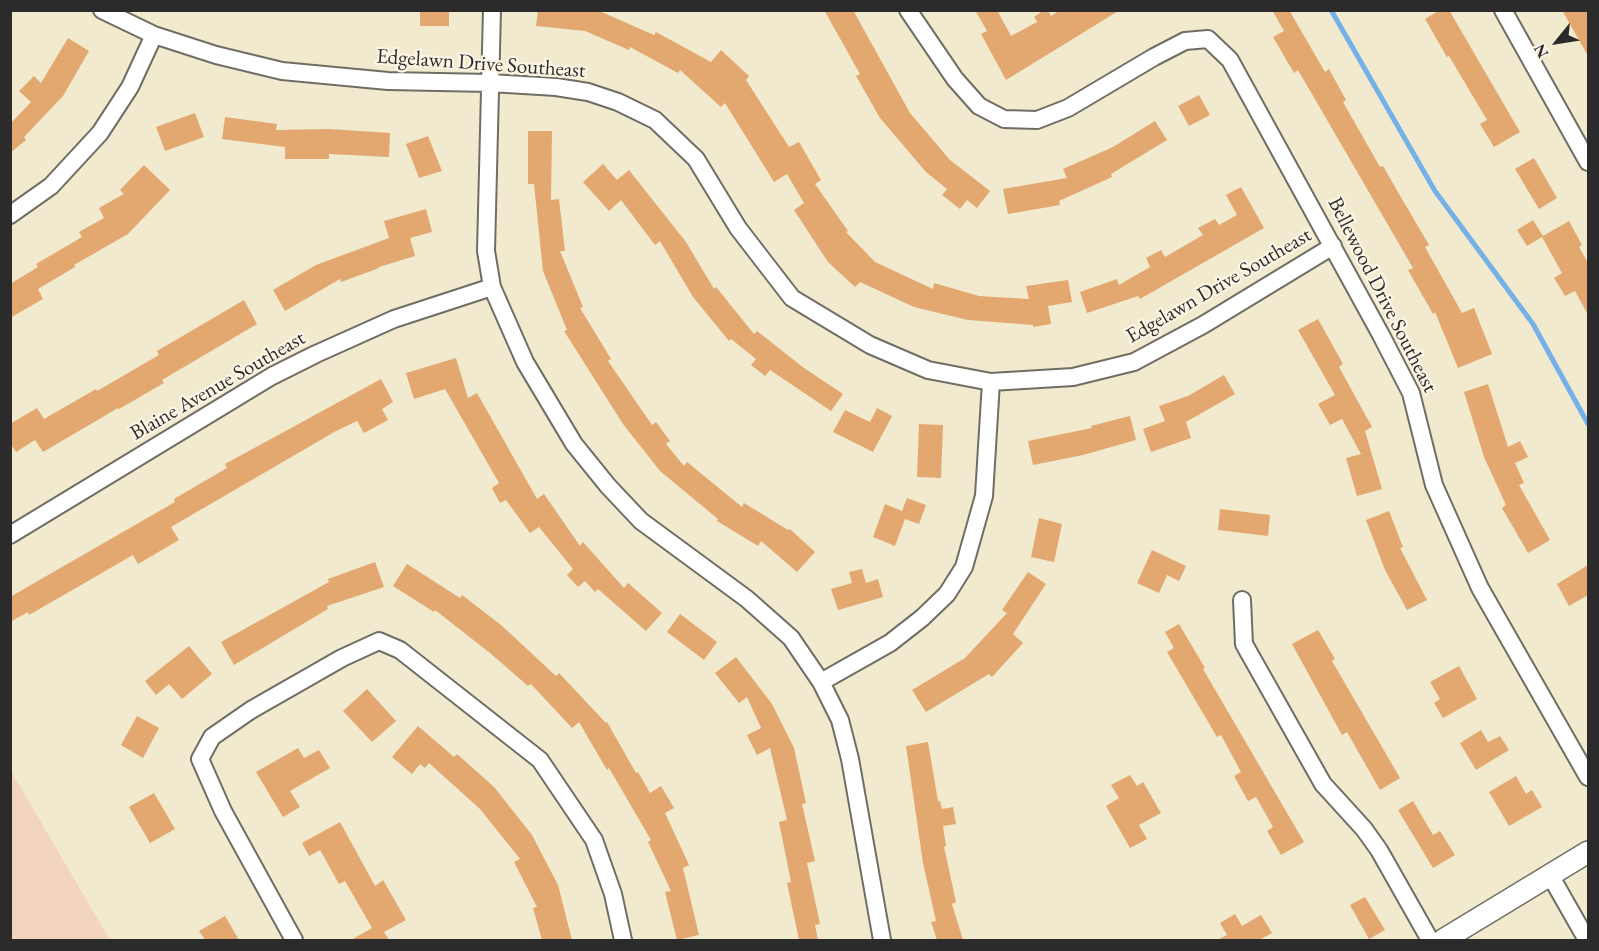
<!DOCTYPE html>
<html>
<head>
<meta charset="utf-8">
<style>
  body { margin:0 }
  #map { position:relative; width:1599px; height:951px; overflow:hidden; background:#f1eace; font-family:"EB Garamond",serif }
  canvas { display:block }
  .frame { position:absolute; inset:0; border:12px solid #2b2b2b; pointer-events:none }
  .north { position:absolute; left:1527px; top:12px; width:60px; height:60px; -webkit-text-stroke:4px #fcf5e5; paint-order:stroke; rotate:240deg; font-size:16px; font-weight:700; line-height:24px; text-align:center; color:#2b2b2b }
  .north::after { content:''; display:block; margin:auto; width:21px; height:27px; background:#2b2b2b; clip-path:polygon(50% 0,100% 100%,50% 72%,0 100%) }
</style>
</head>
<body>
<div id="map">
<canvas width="1599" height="951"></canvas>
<div class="frame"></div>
<div class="north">N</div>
</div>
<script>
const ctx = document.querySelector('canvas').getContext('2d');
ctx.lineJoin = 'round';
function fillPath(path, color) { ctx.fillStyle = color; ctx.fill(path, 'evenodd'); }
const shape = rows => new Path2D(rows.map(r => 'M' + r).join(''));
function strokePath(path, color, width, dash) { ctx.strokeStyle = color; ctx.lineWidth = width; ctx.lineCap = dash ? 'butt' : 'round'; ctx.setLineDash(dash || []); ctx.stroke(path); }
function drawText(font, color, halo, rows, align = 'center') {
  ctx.font = font + ' "EB Garamond",serif'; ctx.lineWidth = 4.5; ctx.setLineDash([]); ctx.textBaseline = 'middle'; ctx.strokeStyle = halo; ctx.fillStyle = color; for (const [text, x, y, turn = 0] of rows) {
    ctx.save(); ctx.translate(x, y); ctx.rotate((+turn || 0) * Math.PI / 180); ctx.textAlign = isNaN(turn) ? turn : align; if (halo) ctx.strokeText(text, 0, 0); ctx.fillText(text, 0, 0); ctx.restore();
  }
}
const built = shape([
  [11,771,110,940,11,940]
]);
const stream = shape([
  [1331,10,1435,191,1533,324,1588,424]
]);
const building = shape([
  [420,10,449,10,449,26,420,26],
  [538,10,597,10,654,35,656,32,711,62,721,50,749,76,746,80,789,147,799,142,821,180,815,184,848,231,846,232,875,262,933,289,934,283,979,296,1029,299,1026,286,1068,280,1072,302,1048,306,1051,324,1033,327,1033,325,968,320,914,307,860,282,855,287,828,262,794,210,804,203,787,174,774,182,725,103,721,107,680,70,678,73,630,47,629,50,585,31,536,26],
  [824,10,853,10,910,113,950,160,990,191,977,208,967,200,960,209,942,195,947,189,926,172,880,118,856,76,860,74],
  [975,10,997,10,1011,36,1037,22,1034,17,1044,10,1048,10,1051,16,1060,10,1120,10,1006,80,981,34,987,31],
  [1272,10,1289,10,1325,72,1329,69,1346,100,1343,102,1380,167,1383,166,1402,199,1429,245,1425,247,1462,313,1474,308,1492,354,1458,368,1435,312,1433,314,1408,270,1413,268,1298,70,1294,73,1273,37,1284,31],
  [1440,10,1449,10,1520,132,1494,147,1480,124,1487,120,1449,56,1447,57,1425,19],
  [1562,10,1588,10,1588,56],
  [68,38,89,51,63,96,24,137,26,140,10,153,10,120,12,122,31,102,19,91,34,76,41,83],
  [1199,95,1210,115,1189,126,1178,106],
  [195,113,204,137,165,151,156,127],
  [225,117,277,124,276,130,329,129,390,133,389,157,329,154,329,159,285,159,285,147,222,139],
  [1155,121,1167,140,1111,174,1112,177,1059,201,1060,205,1008,214,1003,189,1067,178,1063,169,1113,147],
  [528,131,552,131,551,200,559,199,565,251,560,251,583,307,580,308,611,359,608,361,652,425,656,422,670,441,666,444,684,466,687,462,742,507,744,503,788,530,790,529,815,552,797,572,761,541,758,546,717,521,718,519,660,471,623,424,564,331,567,330,543,271,534,184,528,184],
  [428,136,442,171,419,178,406,144],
  [1534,158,1557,198,1539,209,1515,169],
  [603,164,617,180,629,170,686,242,714,289,716,287,754,334,757,331,804,368,843,394,831,411,770,370,765,376,751,365,756,359,731,339,729,341,693,297,660,241,655,245,621,200,609,211,583,182],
  [144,165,170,190,128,234,74,265,75,267,38,289,43,299,10,318,10,284,38,267,36,264,82,237,79,232,104,218,99,208,124,194,120,190],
  [1241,187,1264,228,1140,299,1138,296,1087,313,1080,292,1117,279,1119,285,1150,267,1146,258,1161,250,1165,257,1203,235,1198,228,1215,219,1219,225,1237,215,1226,195],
  [426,209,432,232,410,238,415,256,379,267,379,268,341,282,340,279,285,311,273,290,316,265,389,238,384,221],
  [1533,220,1543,236,1569,221,1582,245,1579,247,1588,263,1588,315,1575,291,1565,296,1554,278,1562,273,1542,237,1527,246,1517,230],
  [244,300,257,324,162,380,164,383,119,409,118,408,43,452,35,440,16,452,10,443,10,424,37,408,44,419,96,389,97,391,159,355,157,351],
  [1318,319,1343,364,1339,367,1372,427,1365,431,1382,489,1357,496,1346,458,1361,454,1342,419,1330,425,1318,404,1335,395,1298,330],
  [456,358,468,398,477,393,537,499,544,494,580,546,583,542,624,588,628,583,662,613,646,631,598,589,595,592,585,581,578,587,567,575,573,569,539,527,530,533,506,500,500,503,492,488,499,483,445,389,414,399,406,373],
  [1224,375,1235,394,1186,422,1191,438,1151,452,1143,429,1165,421,1159,406,1188,396],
  [381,379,393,402,382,409,388,420,364,433,357,421,336,431,171,527,179,540,138,564,133,555,29,615,28,612,10,622,10,597,175,502,174,499,227,468,225,464],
  [1488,384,1508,447,1520,441,1528,457,1515,463,1524,483,1519,485,1550,540,1528,553,1502,508,1506,505,1484,457,1464,392],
  [877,408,892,416,873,452,833,432,845,410,870,422],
  [1130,416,1136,440,1083,455,1033,465,1028,441,1092,428,1091,426],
  [919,424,943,425,941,478,917,477],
  [907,498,926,505,919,524,905,519,895,546,873,537,885,504,902,511],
  [1220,509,1270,515,1268,536,1218,530],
  [1389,511,1403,547,1400,548,1427,600,1407,610,1385,570,1366,520],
  [1039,518,1062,524,1054,562,1031,557],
  [1152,550,1186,566,1179,581,1167,575,1159,593,1137,583],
  [375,562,384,587,327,606,328,609,234,665,221,642,329,582,328,579],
  [407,564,460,598,462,595,501,625,556,676,559,673,606,723,607,722,636,773,638,772,650,793,661,786,674,808,665,813,689,865,683,868,699,935,677,940,665,892,671,891,648,842,651,840,609,768,607,770,579,722,572,728,531,684,528,686,490,653,435,610,434,612,393,586],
  [1588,565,1588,595,1569,606,1557,584],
  [862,569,866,583,878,579,883,597,838,610,831,589,852,583,849,572],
  [1028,572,1046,584,1013,634,1023,643,992,677,989,674,926,712,912,690,965,658,1007,613,1002,610],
  [680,614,717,642,704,660,667,632],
  [1179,624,1205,668,1203,669,1304,842,1281,855,1267,831,1273,827,1256,797,1248,801,1234,776,1241,772,1221,735,1217,737,1167,652,1174,648,1165,632],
  [1318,630,1335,659,1332,661,1400,778,1380,790,1347,732,1342,735,1292,644],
  [189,646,212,674,182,699,169,684,156,695,145,681],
  [736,657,772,704,794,748,806,803,802,804,815,861,807,863,820,924,815,925,818,940,799,940,787,883,791,882,779,822,787,820,770,748,757,755,747,735,761,728,747,697,739,703,715,673],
  [1459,666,1477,699,1443,718,1434,703,1440,699,1430,682],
  [367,689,396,721,372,742,343,711],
  [137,716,159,728,143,758,121,745],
  [418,726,454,757,457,754,494,787,532,835,558,885,572,940,542,940,533,908,537,907,514,862,520,859,480,809,429,763,425,768,420,764,412,774,392,757],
  [1481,730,1488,742,1500,736,1509,750,1476,770,1460,743],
  [928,742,938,801,940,801,942,809,953,807,956,824,943,826,946,846,944,847,956,902,952,904,963,940,937,940,931,922,936,921,923,863,906,746],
  [298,748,304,758,319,750,330,768,290,791,300,807,283,817,256,772],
  [1130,775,1137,786,1143,782,1161,813,1139,825,1147,839,1130,848,1106,806,1119,798,1111,785],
  [1516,776,1526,794,1532,790,1542,807,1509,826,1489,792],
  [154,793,175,829,150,843,129,807],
  [1413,801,1433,835,1440,831,1455,855,1433,868,1398,810],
  [340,822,375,886,383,880,406,920,384,932,389,940,351,940,372,928,345,881,339,884,320,850,309,856,302,843],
  [1365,897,1385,930,1369,939,1350,905],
  [1235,914,1242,926,1261,915,1272,933,1259,940,1217,940,1227,935,1220,923],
  [225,916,239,940,205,940,199,931]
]);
const minor = shape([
  [102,10,154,35,216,55,282,71,388,81,490,83,556,87,588,92,618,102,655,120,696,159,738,228,792,298,870,345,928,370,991,382,1073,377,1134,362,1203,325,1333,246],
  [492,10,486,251,492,287,525,362,574,444,608,486,641,521,747,599,791,638,821,682,840,720,850,759,882,940],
  [908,10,955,79,979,106,1004,119,1037,120,1068,108,1154,57,1185,41,1208,39,1230,60,1381,335,1411,393,1434,485,1480,588,1588,777],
  [1503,10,1588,162],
  [10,215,51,186,100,133,130,87,154,35],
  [10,535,272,376,316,354,394,319,492,287],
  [1242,600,1244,644,1323,784,1364,829,1379,850,1430,940],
  [821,682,890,643,922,618,947,594,964,567,984,496,991,382],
  [1550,875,1587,940],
  [294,940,223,811,200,759,212,737,251,710,342,658,379,641,400,650,540,760,594,840,613,894,623,940]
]);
const tertiary = shape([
  [1443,940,1588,852]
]);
const streetNames = [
  ["Edgelawn Drive Southeast",481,64,4],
  ["Edgelawn Drive Southeast",1219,286,-30],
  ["Bellewood Drive Southeast",1382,295,63],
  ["Blaine Avenue Southeast",218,386,-30]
];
fillPath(built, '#f3d4bf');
strokePath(stream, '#75b0e6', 5);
fillPath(building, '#e2a86f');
strokePath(minor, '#706e64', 20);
strokePath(tertiary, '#706e64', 24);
strokePath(minor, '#fff', 16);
strokePath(tertiary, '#fff', 21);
drawText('21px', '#2b2b2b', '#fcf5e5', streetNames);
</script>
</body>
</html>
